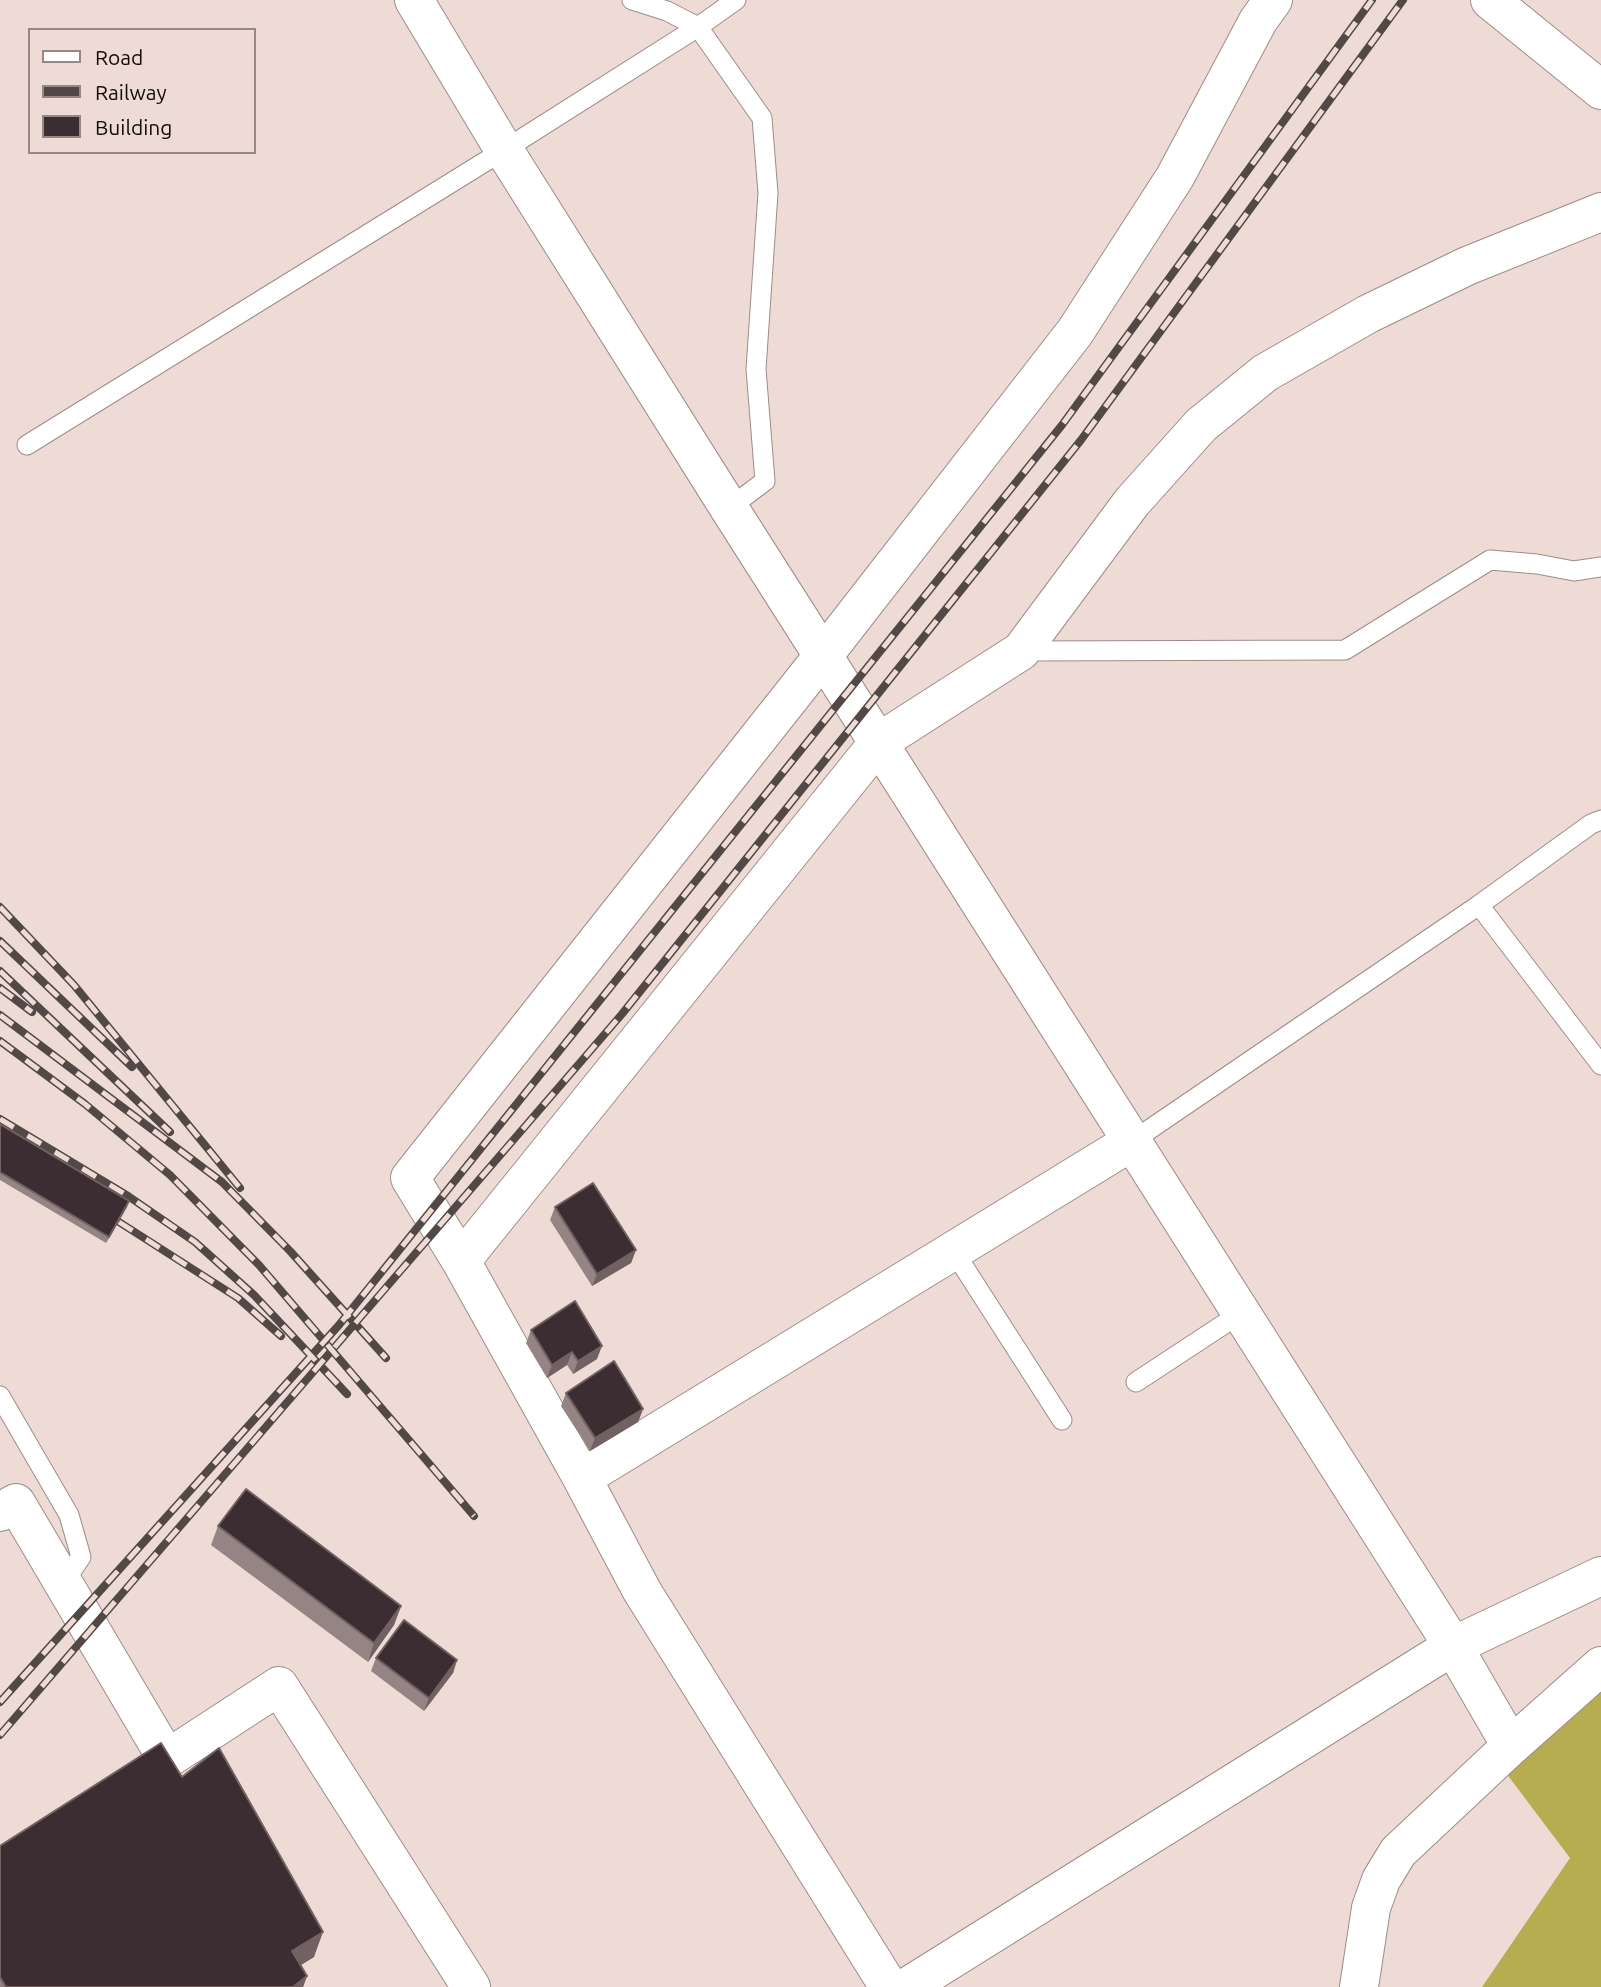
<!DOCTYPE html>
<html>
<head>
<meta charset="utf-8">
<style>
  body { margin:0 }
  #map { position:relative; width:1601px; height:1987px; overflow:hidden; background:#eedbd6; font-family:Ubuntu,sans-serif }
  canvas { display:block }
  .legend { position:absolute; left:28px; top:28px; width:228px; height:126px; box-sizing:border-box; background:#eedbd6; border:2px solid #968884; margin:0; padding:9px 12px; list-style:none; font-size:21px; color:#110b0a }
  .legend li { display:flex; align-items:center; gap:14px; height:35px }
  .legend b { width:35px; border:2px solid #968884 }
</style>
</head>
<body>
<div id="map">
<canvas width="1601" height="1987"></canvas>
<ul class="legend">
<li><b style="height:9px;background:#fff"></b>Road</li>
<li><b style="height:9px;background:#524846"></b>Railway</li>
<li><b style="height:19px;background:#3b2d31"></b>Building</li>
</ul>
</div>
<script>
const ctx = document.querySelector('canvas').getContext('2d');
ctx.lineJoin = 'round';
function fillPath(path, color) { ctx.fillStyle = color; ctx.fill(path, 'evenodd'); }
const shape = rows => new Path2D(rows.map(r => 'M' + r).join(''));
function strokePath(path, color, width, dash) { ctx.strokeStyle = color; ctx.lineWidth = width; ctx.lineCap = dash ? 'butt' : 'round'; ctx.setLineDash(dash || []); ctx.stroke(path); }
const forest = shape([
  [1601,1670,1601,1987,1482,1987,1570,1858,1500,1765]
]);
const lane = shape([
  [632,0,667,11,698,27,762,118,768,193,756,369,765,481,729,508],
  [27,445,504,150,698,27,736,0],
  [1021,651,1345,650,1490,560,1537,564,1574,571,1601,567],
  [1479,905,1601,1065],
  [1131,1142,1479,905,1591,824,1601,820],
  [953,1250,1062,1420],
  [1136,1382,1241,1313],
  [0,1396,69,1515,81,1557,63,1583]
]);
const street = shape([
  [1490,0,1601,90],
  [1131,1142,582,1478,461,1261,879,742,1021,651,1132,502,1201,425,1265,373,1368,314,1467,266,1601,212],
  [461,1261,410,1178,823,656,1075,332,1175,177,1258,21,1273,0],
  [582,1478,642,1591,889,1987],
  [0,1512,16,1503,167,1759,279,1686,471,1987],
  [1511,1746,1453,1646,1601,1576],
  [1359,1987,1371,1908,1381,1880,1398,1852,1511,1746,1601,1666]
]);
const secondary = shape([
  [414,0,504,150,729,508,1453,1646,907,1987]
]);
const rail = shape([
  [0,907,74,985,240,1188],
  [0,941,132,1067],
  [0,971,170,1132],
  [0,988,32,1012],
  [0,1015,222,1182,290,1251,386,1358],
  [0,1041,85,1104,170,1175,259,1265,474,1516],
  [0,1119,128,1196,195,1242,254,1295,347,1394],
  [119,1222,238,1298,281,1336],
  [0,1702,339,1325,1062,425,1372,0],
  [0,1735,622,1014,1081,440,1403,0]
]);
const wall = shape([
  [0,1124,127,1207,106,1243,0,1180],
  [555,1207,636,1250,631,1263,592,1286,550,1220],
  [531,1330,597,1359,573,1374,567,1365,547,1378,526,1343],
  [566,1393,643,1409,638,1422,590,1451,561,1406],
  [218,1526,401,1606,394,1625,368,1662,211,1545],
  [376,1658,457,1660,453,1673,424,1711,371,1671],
  [182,1777,314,1957,301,1965,307,1976,303,1987,0,1987,0,1846]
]);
const shadedWall = shape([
  [129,1201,127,1207,106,1243,109,1237],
  [636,1250,631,1263,592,1286,597,1274],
  [602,1346,597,1359,573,1374,578,1361],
  [572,1352,567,1365,547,1378,552,1365],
  [643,1409,638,1422,590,1451,595,1438],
  [401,1606,394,1625,368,1662,374,1643],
  [457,1660,453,1673,424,1711,429,1698],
  [323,1932,314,1957,283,1976,292,1951],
  [307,1976,303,1987,293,1987]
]);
const building = shape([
  [0,1124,129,1201,109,1237,0,1172,0,1124],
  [593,1183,636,1250,597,1274,555,1207,593,1183],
  [575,1301,602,1346,578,1361,572,1352,552,1365,531,1330,575,1301],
  [614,1361,643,1409,595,1438,566,1393,614,1361],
  [246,1489,401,1606,374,1643,218,1526,246,1489],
  [404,1620,457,1660,429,1698,376,1658,404,1620],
  [161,1743,182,1777,219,1748,323,1932,292,1951,307,1976,293,1987,6,1987,0,1977,0,1846,161,1743]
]);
fillPath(forest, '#b6ad50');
strokePath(lane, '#9d8c88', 21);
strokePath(street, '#9d8c88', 40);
strokePath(secondary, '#9d8c88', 40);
strokePath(lane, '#fff', 19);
strokePath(street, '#fff', 38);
strokePath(secondary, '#fff', 38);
strokePath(rail, '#524846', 8);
strokePath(rail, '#eedbd6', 5, [16]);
fillPath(wall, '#948484');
fillPath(shadedWall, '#716162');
fillPath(building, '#3b2d31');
strokePath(building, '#716162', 2);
</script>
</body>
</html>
